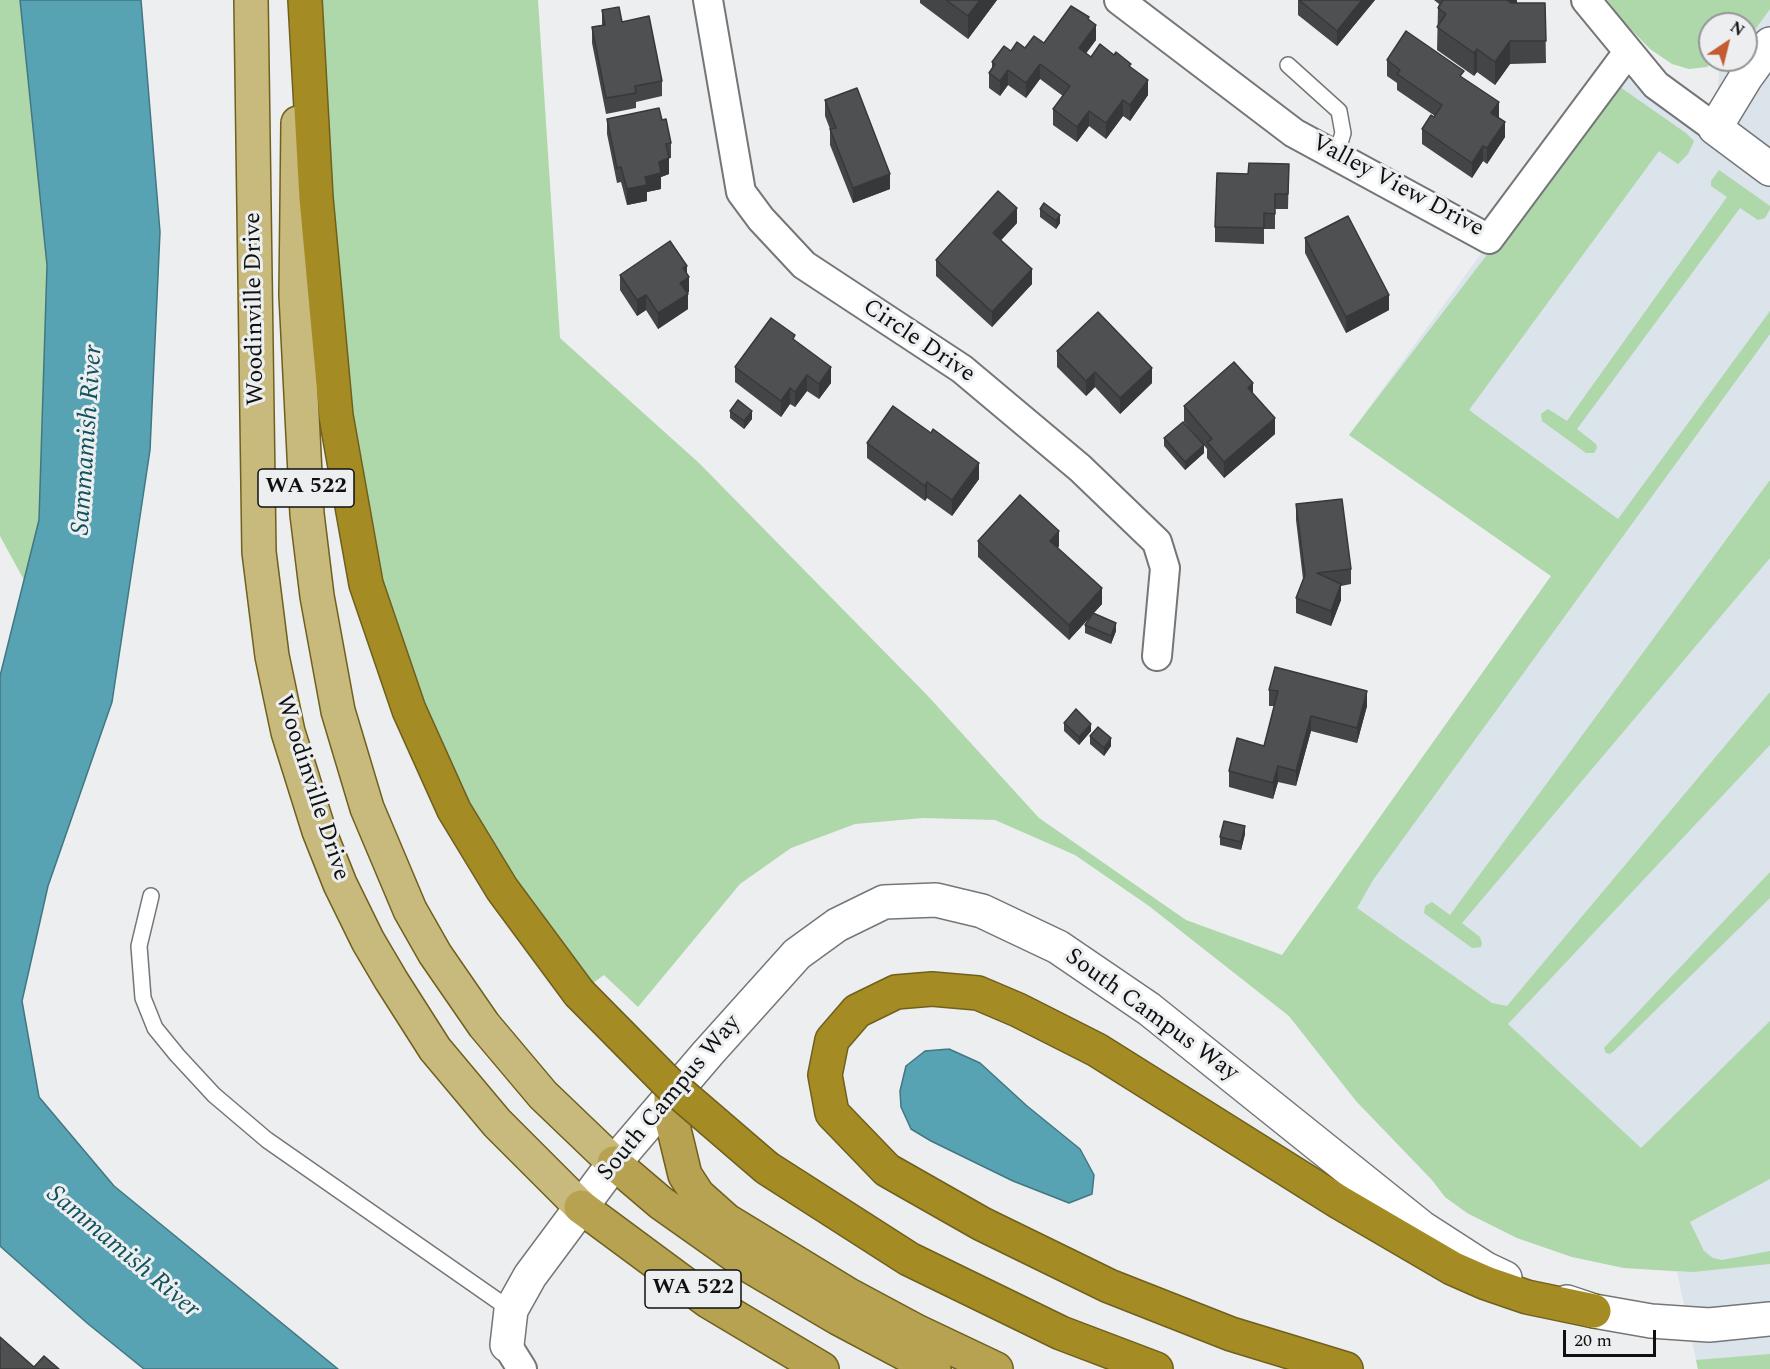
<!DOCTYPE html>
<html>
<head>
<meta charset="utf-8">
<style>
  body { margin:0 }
  #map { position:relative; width:1770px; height:1369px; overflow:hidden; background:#eceef0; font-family:Spectral,serif }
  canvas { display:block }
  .north { position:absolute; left:1698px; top:12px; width:60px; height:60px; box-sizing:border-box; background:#eceef0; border:2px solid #949596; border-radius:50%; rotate:35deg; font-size:16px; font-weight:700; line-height:24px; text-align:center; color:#0f1010 }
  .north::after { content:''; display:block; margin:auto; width:21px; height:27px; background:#c35c30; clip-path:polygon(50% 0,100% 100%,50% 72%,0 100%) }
  .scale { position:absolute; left:1563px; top:1330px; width:93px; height:27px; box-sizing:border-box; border:3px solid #0f1010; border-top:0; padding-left:8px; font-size:18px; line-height:21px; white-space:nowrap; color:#0f1010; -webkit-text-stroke:4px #eceef0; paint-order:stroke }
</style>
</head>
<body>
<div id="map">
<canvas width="1770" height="1369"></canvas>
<div class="north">N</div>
<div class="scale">20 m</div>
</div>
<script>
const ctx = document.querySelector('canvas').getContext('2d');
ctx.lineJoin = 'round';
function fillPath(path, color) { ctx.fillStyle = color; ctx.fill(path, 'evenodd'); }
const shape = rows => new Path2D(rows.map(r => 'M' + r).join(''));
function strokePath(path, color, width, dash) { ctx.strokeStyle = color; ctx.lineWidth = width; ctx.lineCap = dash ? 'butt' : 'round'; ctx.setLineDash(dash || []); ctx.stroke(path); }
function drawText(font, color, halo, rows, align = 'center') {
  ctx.font = font + ' Spectral,serif'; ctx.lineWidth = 6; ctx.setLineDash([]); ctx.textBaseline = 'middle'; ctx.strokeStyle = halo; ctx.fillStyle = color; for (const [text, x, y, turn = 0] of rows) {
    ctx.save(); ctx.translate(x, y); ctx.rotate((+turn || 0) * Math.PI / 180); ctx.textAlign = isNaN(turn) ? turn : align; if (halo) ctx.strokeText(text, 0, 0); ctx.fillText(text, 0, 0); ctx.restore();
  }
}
const built = shape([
  [1770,0,1770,1369,1698,1369,1677,1272,1624,1268,1572,1257,1517,1238,1467,1213,1445,1197,1432,1180,1356,1101,1289,1016,1258,990,1551,576,1349,435,1628,52,1715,127,1720,60,1746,60,1746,24]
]);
const green = shape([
  [0,0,20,0,47,265,39,520,24,580,0,536],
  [305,0,538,0,560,338,699,463,927,695,1039,818,1186,920,1282,955,1551,576,1349,435,1617,85,1686,133,1694,141,1688,154,1678,164,1659,151,1469,410,1618,519,1770,311,1770,334,1373,880,1357,908,1492,1003,1507,1006,1770,692,1770,745,1508,1024,1641,1148,1770,1021,1770,1179,1690,1222,1704,1251,1713,1258,1722,1260,1770,1251,1770,1264,1693,1272,1624,1268,1572,1257,1517,1238,1467,1213,1445,1197,1432,1180,1356,1101,1289,1016,1149,906,1075,855,995,820,923,818,855,824,791,848,740,884,638,1007,604,975,579,993,502,889,366,584],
  [1607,0,1770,0,1770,9,1746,42,1746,24,1710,24,1710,60,1714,60,1707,67,1689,69,1672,64,1650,49,1621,19],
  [1719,170,1770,206,1770,209,1765,218,1758,220,1740,208,1577,429,1596,444,1597,448,1594,453,1586,453,1542,421,1541,414,1548,409,1567,421,1727,197,1711,186,1711,181],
  [1770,480,1770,558,1462,923,1480,937,1482,943,1481,947,1472,948,1424,913,1425,906,1432,902,1450,915],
  [1770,872,1770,898,1615,1050,1610,1054,1606,1053,1604,1048],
  [1770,1354,1770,1369,1698,1369,1696,1360]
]);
const water = shape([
  [20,0,141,0,160,232,150,450,112,702,48,886,22,1001,39,1097,114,1186,338,1369,144,1369,87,1323,0,1246,0,676,39,520,47,265,20,0],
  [949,1049,980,1063,1027,1106,1080,1149,1094,1175,1092,1194,1069,1203,1013,1181,931,1141,911,1129,901,1107,900,1091,906,1066,925,1051,949,1049]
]);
const service = shape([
  [1288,65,1339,111,1343,133,1336,156],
  [151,896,139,946,143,998,155,1028,177,1055,214,1095,267,1140,511,1310]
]);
const minor = shape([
  [708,0,741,192,761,219,804,265,962,369,1080,468,1157,542,1165,568,1157,656],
  [1119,0,1294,133,1489,239,1628,52],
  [1586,0,1656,85,1715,128],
  [507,1345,522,1369]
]);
const tertiary = shape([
  [1770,44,1746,77,1715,128,1770,169],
  [1567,1302,1594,1311,1651,1321,1709,1325,1770,1319],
  [507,1345,511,1310,530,1276,614,1163,708,1053,797,954,837,925,884,902,936,900,982,911,1058,947,1149,1009,1421,1227,1486,1269,1505,1278]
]);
const primary = shape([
  [251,0,259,552,272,656,288,732,319,831,340,884,368,941,391,980,435,1049,497,1123,581,1207],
  [298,123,296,295,307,514,317,596,338,711,367,808,410,910,435,954,484,1025,543,1095,614,1163]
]);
const trunk = shape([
  [671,1096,671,1117,685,1175,698,1195,726,1220,849,1295,918,1332,996,1369],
  [614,1163,661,1203,753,1268,838,1318,934,1369],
  [581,1207,708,1301,822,1369]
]);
const motorway = shape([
  [305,0,316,198,336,416,366,584,409,710,454,810,502,889,579,993],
  [767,1168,909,1259,1061,1333,1156,1369],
  [1346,1369,1231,1334,1109,1286,982,1224,887,1170,832,1113,825,1075,832,1040,857,1011,896,992,932,989,978,993,1018,1010,1097,1050,1339,1202,1452,1268,1486,1283,1527,1297,1594,1311]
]);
const motorwayBridge = shape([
  [579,993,667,1082,767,1168]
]);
const wall = shape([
  [920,0,997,0,968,39,920,3],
  [1298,0,1375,0,1337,46,1298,15],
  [1434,0,1517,0,1517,3,1545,3,1546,63,1510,64,1495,85,1477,72,1474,76,1437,50,1438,8,1439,4],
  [602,10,622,22,662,81,662,96,636,102,636,108,606,114,592,43,592,27,602,25],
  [1089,19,1096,40,1086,53,1091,57,1131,68,1148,95,1130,121,1123,116,1106,139,1089,126,1077,142,1053,125,1053,109,1063,96,1040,79,1026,98,1008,85,1000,96,989,88,989,73,992,68,992,62,1025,48,1044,43],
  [1387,60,1464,79,1499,118,1505,137,1487,164,1483,161,1472,178,1422,144,1422,129,1435,116,1397,90,1397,83,1387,76],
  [825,100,890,189,853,203,830,145,830,129,825,116],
  [607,119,662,120,671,143,671,158,669,158,669,174,661,177,661,189,647,192,647,201,627,205,621,182,617,183,607,134],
  [1289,164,1288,209,1275,209,1275,229,1264,229,1264,244,1215,242,1215,227,1248,174],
  [1040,209,1060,223,1056,229,1040,217],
  [1017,223,1001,240,1032,284,992,327,936,276,936,260],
  [1305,238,1389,310,1346,333,1305,253],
  [687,273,689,292,687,293,688,309,658,329,646,310,637,316,620,290,620,275],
  [795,341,831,383,819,399,807,391,795,407,790,404,781,417,735,382,735,367],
  [1057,351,1152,383,1120,414,1095,387,1086,396,1057,367],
  [1253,394,1275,434,1224,478,1207,458,1207,449,1184,422,1184,406],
  [730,411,752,419,744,429,730,418],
  [1164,438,1204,453,1185,470,1164,446],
  [867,443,979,479,952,516,927,498,925,501,867,458],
  [1296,504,1351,569,1351,584,1341,586,1341,600,1331,626,1296,613,1296,598,1303,579,1296,520],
  [978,541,1059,546,1058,548,1102,604,1093,614,1116,631,1111,644,1085,633,1085,625,1091,616,1069,640,978,557],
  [1275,667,1367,706,1357,743,1311,731,1296,786,1278,782,1273,799,1229,787,1229,771,1264,746,1274,706,1269,706,1269,690],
  [1064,723,1091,731,1079,745,1064,731],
  [1090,736,1111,746,1104,756,1090,744],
  [1245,834,1241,850,1220,845,1220,837]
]);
const shadedWall = shape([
  [980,0,997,0,968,39,968,16],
  [1362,0,1375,0,1337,46,1337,31],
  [1507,0,1517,0,1517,8,1506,23],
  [1096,25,1096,40,1079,63,1079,48],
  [1510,41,1510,64,1495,85,1495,62],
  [1477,49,1477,72,1474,76,1474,53],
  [1040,64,1040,79,1026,98,1026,83],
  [1008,70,1008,85,1000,96,1000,81],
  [1148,80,1148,95,1130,121,1130,105],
  [1123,100,1123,116,1106,139,1106,123],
  [1499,102,1499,118,1491,113],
  [1089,111,1089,126,1077,142,1077,127],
  [1505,122,1505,137,1487,164,1487,148],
  [1483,146,1483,161,1472,178,1472,163],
  [669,158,669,174,661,177,661,189,647,192,647,201,627,205,627,189,645,177,659,162],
  [890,174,890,189,853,203,853,188],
  [1017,208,1017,223,993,249,993,233],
  [1060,215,1060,223,1056,229,1056,221],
  [687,266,687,278,689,277,689,292,680,298,680,283,683,268],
  [1032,269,1032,284,992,327,992,312],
  [688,294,688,309,658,329,658,313],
  [646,295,646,310,637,316,637,300],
  [1389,295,1389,310,1346,333,1346,317],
  [831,367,831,383,819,399,819,384],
  [1152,368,1152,383,1120,414,1120,398],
  [1095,372,1095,387,1086,396,1086,381],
  [807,375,807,391,795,407,795,392],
  [1253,383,1253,399,1248,388],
  [790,388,790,404,781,417,781,401],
  [752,411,752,419,744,429,744,421],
  [1275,418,1275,434,1224,478,1224,462],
  [1204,445,1204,453,1185,470,1185,462],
  [979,463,979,479,952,516,952,500],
  [927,482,927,498,925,501,925,486],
  [1059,531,1059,546,1050,556,1050,541],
  [1341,584,1341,600,1331,626,1331,611],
  [1102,588,1102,604,1069,640,1069,625],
  [1116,623,1116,631,1111,644,1111,636],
  [1367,691,1367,706,1357,743,1357,728],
  [1311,716,1311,731,1296,786,1296,771],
  [1091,724,1091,731,1079,745,1079,737],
  [1111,738,1111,746,1104,756,1104,748],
  [1278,766,1278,782,1273,799,1273,783],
  [1245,826,1245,834,1241,850,1241,842]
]);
const building = shape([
  [946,0,980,0,968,16,946,0],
  [1299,0,1362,0,1337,31,1299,0],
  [1443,0,1507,0,1511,3,1545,3,1546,41,1510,41,1495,62,1477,49,1474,53,1437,27,1446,14,1438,8,1443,0],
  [1071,6,1089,17,1088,19,1096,25,1079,48,1091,57,1100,44,1114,55,1116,52,1131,64,1129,66,1148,80,1130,105,1123,100,1106,123,1089,111,1077,127,1053,109,1070,86,1040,64,1026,83,1008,70,1000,81,989,73,995,64,992,62,1004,46,1011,51,1017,42,1025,48,1034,36,1044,43,1071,6],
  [619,7,622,22,649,16,662,81,635,86,636,93,606,98,592,27,605,25,602,10,619,7],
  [1406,31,1464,71,1460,76,1499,102,1491,113,1505,122,1487,148,1483,146,1472,163,1422,129,1431,115,1434,117,1442,105,1397,74,1400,70,1387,60,1406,31],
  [857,88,890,174,853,188,830,129,836,128,825,100,857,88],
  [659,108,662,120,666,119,671,143,666,144,669,158,659,162,661,173,645,177,647,185,627,189,621,167,617,168,607,119,659,108],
  [1249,163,1289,164,1288,194,1275,194,1275,214,1264,213,1264,228,1215,227,1217,173,1248,174,1249,163],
  [998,191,1017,208,993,233,1032,269,992,312,936,260,998,191],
  [1044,203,1060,215,1056,221,1040,209,1044,203],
  [1348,216,1389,295,1346,317,1305,238,1348,216],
  [670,241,687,266,683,268,689,277,680,283,688,294,658,313,646,295,637,300,620,275,670,241],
  [1098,312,1152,368,1120,398,1095,372,1086,381,1057,351,1098,312],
  [771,318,795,335,793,339,831,367,819,384,807,375,795,392,790,388,781,401,735,367,771,318],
  [1234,362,1253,383,1248,388,1275,418,1224,462,1207,442,1212,439,1184,406,1234,362],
  [738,400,752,411,744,421,730,411,738,400],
  [893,406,931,433,933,429,979,463,952,500,927,482,925,486,867,443,893,406],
  [1183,422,1204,445,1185,462,1164,438,1183,422],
  [1020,495,1059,531,1050,541,1102,588,1069,625,978,541,1020,495],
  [1342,499,1351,569,1317,573,1341,584,1331,611,1296,598,1305,575,1296,504,1342,499],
  [1093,613,1116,623,1111,636,1085,625,1093,613],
  [1275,667,1367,691,1357,728,1311,716,1296,771,1278,766,1273,783,1229,771,1237,738,1264,746,1278,691,1269,690,1275,667],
  [1076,709,1091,724,1079,737,1064,723,1076,709],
  [1098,727,1111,738,1104,748,1090,736,1098,727],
  [1224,821,1245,826,1241,842,1220,837,1224,821],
  [0,1337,34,1367,44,1356,59,1369,0,1369,0,1337]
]);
const shields = [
  [306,488,96],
  [693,1289,96]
];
const shieldNames = [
  ["WA 522",306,488],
  ["WA 522",693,1289]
];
const streetNames = [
  ["Valley View Drive",1397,187,28],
  ["Woodinville Drive",256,309,-91],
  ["Circle Drive",918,342,34],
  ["Woodinville Drive",311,788,72],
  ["South Campus Way",1151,1016,36],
  ["South Campus Way",670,1099,-50]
];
const waterNames = [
  ["Sammamish River",89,440,-86],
  ["Sammamish River",122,1253,40]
];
fillPath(built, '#dbe3eb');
fillPath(green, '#aed7aa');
fillPath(water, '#58a3b3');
strokePath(water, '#427782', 1.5);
strokePath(service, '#747678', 18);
strokePath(minor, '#747678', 32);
strokePath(tertiary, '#747678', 36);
strokePath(primary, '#70601d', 36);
strokePath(trunk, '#70601d', 36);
strokePath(motorway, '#70601d', 36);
strokePath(service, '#fff', 15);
strokePath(minor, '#fff', 28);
strokePath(tertiary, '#fff', 33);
strokePath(primary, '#c8b97c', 33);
strokePath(trunk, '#b6a250', 33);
strokePath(motorway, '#a48b24', 33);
strokePath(motorwayBridge, '#70601d', 36, []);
strokePath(motorwayBridge, '#a48b24', 33);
fillPath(wall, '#444547');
fillPath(shadedWall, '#373839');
fillPath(building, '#4f5052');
strokePath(building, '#373839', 1.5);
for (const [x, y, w] of shields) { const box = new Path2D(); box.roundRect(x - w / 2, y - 19, w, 38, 4.5); ctx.fillStyle = '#eceef0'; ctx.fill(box); strokePath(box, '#0f1010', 1.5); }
drawText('bold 22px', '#0f1010', null, shieldNames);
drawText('24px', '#0f1010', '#eceef0', streetNames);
drawText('italic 26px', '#10525e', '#eceef0', waterNames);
</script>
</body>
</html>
